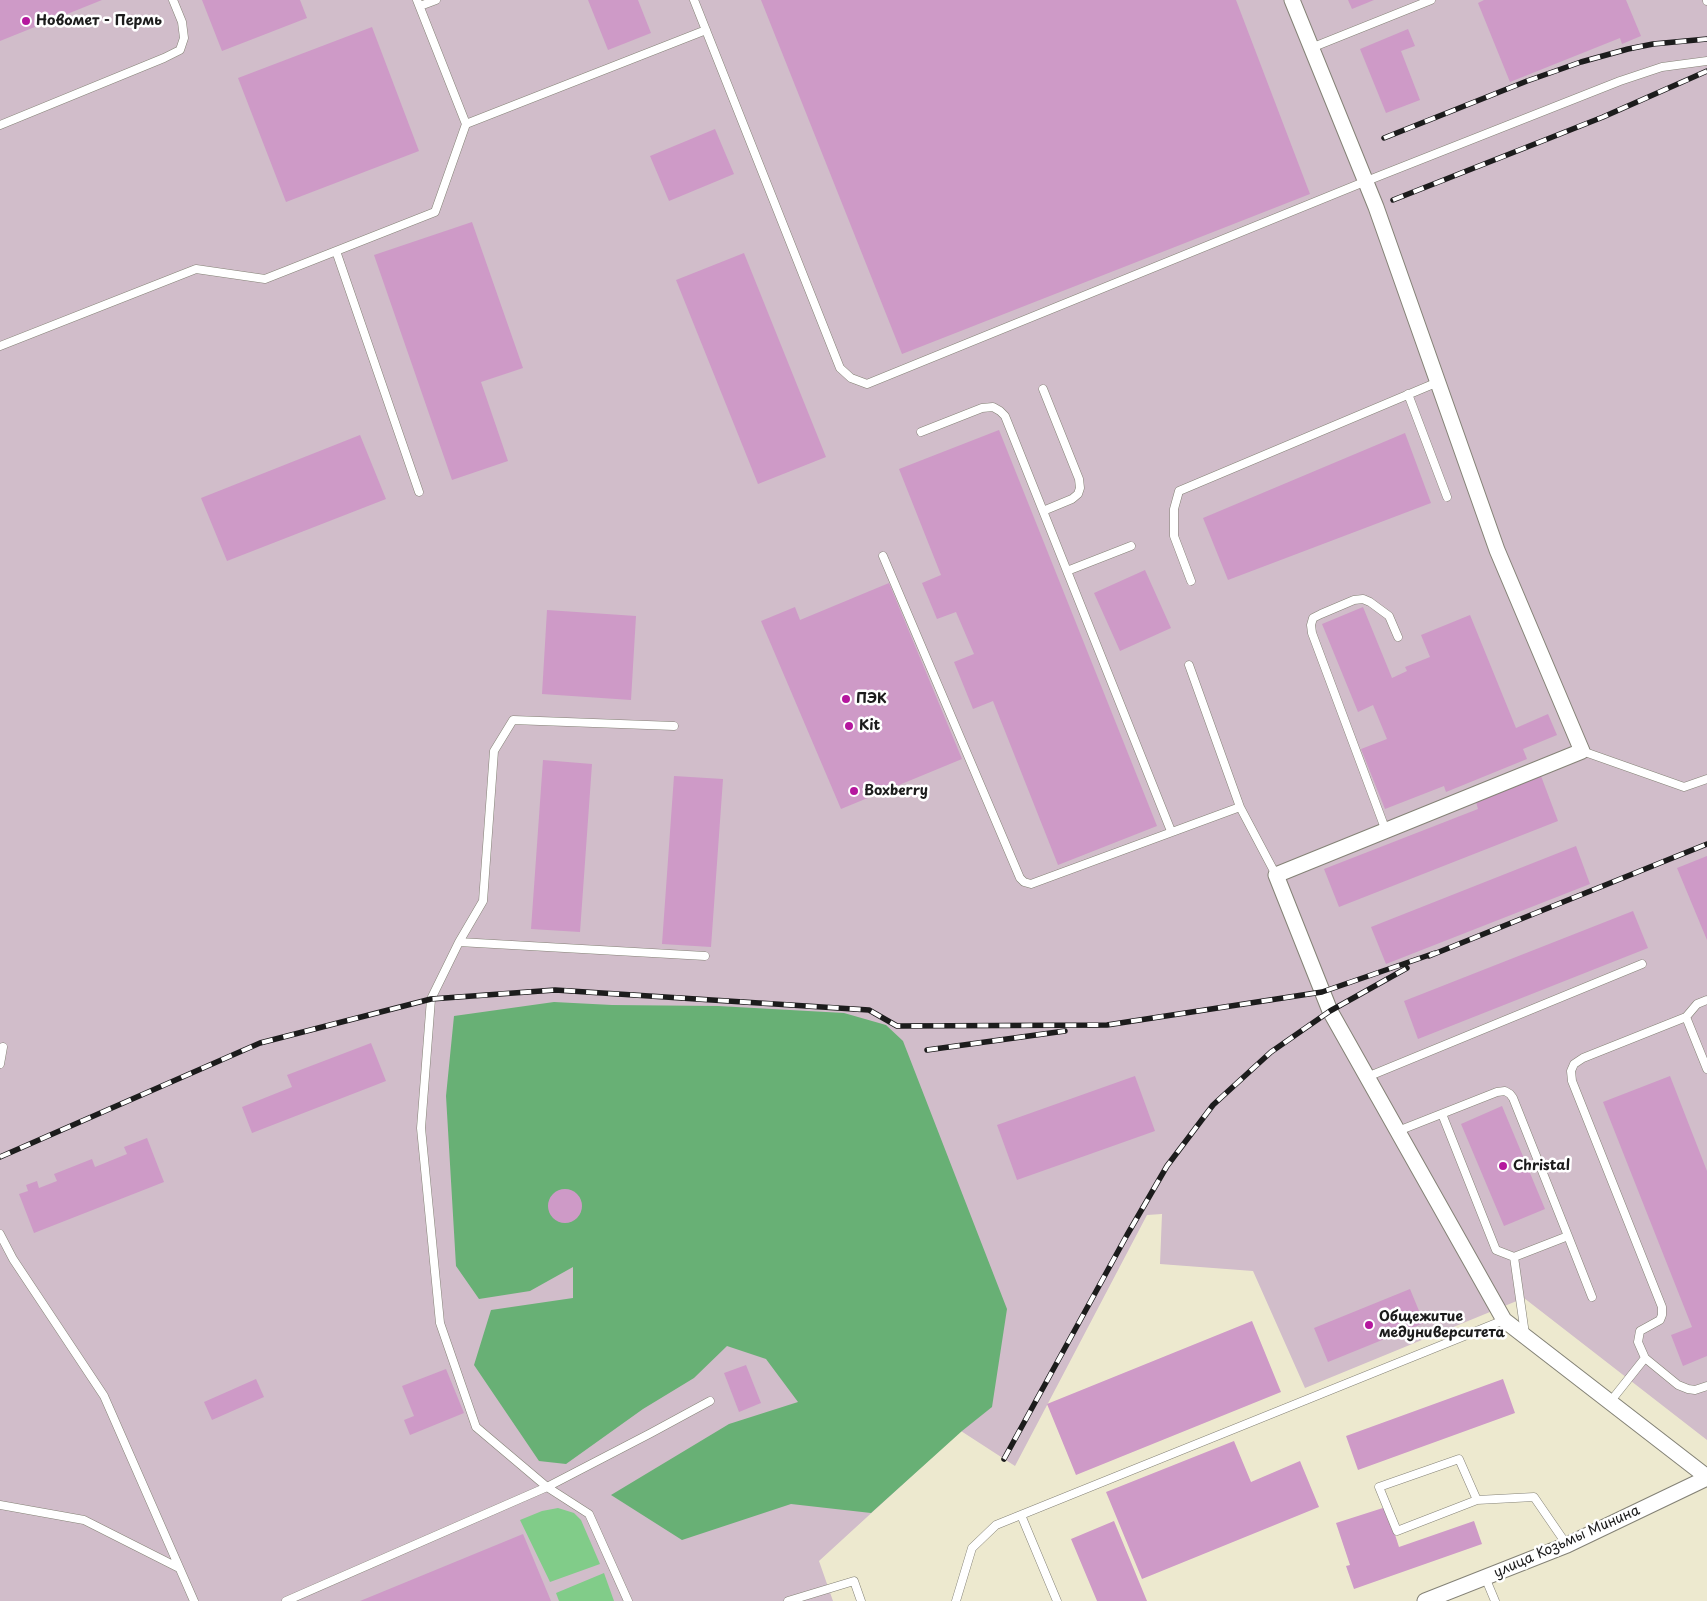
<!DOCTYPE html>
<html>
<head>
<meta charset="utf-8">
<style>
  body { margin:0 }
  canvas { display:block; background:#ede9cf }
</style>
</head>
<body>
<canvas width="1707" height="1601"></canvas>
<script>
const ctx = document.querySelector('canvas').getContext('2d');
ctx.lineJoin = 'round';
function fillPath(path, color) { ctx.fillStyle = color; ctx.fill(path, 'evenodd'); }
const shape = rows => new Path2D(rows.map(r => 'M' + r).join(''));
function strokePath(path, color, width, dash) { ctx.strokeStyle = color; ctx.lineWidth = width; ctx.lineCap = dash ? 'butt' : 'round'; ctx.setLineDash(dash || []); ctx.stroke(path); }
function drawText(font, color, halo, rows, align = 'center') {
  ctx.font = font + ' "Playpen Sans",sans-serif'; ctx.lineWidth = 5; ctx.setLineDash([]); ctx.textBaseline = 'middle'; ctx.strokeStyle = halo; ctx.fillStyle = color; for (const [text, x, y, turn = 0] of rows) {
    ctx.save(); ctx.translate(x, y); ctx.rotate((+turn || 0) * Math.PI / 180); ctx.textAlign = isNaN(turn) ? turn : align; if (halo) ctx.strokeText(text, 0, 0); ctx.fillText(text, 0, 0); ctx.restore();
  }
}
const industrial = shape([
  [0,0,1707,0,1707,1440,1524,1298,1305,1388,1253,1271,1160,1264,1162,1214,1147,1215,1015,1466,961,1431,819,1561,833,1601,0,1601]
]);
const green = shape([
  [558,1508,574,1513,581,1520,600,1564,550,1582,520,1520,542,1511],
  [604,1573,614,1601,559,1601,556,1593]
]);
const forest = shape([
  [554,1002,612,1005,718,1006,844,1013,886,1025,903,1041,1007,1309,992,1407,962,1431,871,1513,791,1504,682,1540,611,1495,729,1424,798,1402,766,1359,727,1346,694,1378,643,1409,566,1464,539,1461,474,1365,491,1310,573,1298,573,1267,530,1291,479,1299,456,1266,446,1096,454,1016]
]);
const building = shape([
  [0,0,102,0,0,41],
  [202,0,300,0,307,18,222,51],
  [588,0,638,0,651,33,608,50],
  [761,0,1236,0,1310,194,902,354],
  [1348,0,1374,0,1352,9],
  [1484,0,1626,0,1641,36,1622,44,1620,38,1510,82,1478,3],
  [372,27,419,151,286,202,238,78],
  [1408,29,1415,46,1401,51,1420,100,1386,113,1360,49],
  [715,129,734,174,669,201,650,156],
  [472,222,523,368,481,382,508,461,452,480,374,255],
  [744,253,826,457,758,484,676,280],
  [999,430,1157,826,1058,865,993,701,973,709,954,662,974,654,956,612,937,619,922,583,941,575,899,469],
  [1405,433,1431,503,1228,580,1203,518],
  [360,435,386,499,227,561,201,498],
  [1145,570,1171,628,1120,651,1094,593],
  [889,583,962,759,841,809,761,621,795,607,800,620],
  [1363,607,1392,678,1407,671,1405,667,1430,657,1421,635,1470,615,1516,728,1548,714,1557,735,1523,749,1527,759,1446,792,1444,786,1385,809,1361,749,1387,739,1373,705,1358,712,1322,624],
  [547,610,636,616,631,700,542,694],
  [543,760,592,764,580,932,531,929],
  [674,776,723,779,711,947,662,944],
  [1541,776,1558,821,1339,907,1324,869,1478,809,1476,802],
  [1576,846,1590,884,1386,964,1371,927],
  [1707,856,1707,940,1677,868],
  [1633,911,1648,948,1418,1039,1404,1001],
  [371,1043,386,1081,252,1133,242,1107,292,1087,287,1075],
  [1135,1076,1155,1131,1017,1180,997,1125],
  [1670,1076,1707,1171,1707,1356,1683,1366,1671,1335,1692,1327,1603,1102],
  [1502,1106,1545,1209,1504,1226,1461,1124],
  [147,1138,164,1182,34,1233,19,1194,28,1191,26,1185,37,1181,39,1188,57,1181,54,1174,92,1159,95,1167,127,1154,124,1147],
  '548 1206a17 17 0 1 1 34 0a17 17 0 1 1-34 0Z',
  [1410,1289,1424,1323,1328,1362,1314,1328],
  [1252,1321,1281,1392,1076,1475,1047,1404],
  [746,1365,761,1403,739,1412,724,1373],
  [446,1369,464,1413,410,1435,404,1420,414,1416,402,1386],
  [256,1379,264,1397,212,1420,204,1402],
  [1503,1379,1515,1413,1358,1470,1346,1436],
  [1234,1441,1251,1482,1300,1461,1319,1507,1142,1579,1106,1492],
  [1386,1507,1399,1547,1474,1521,1482,1544,1354,1589,1346,1566,1350,1565,1336,1523],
  [1114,1521,1147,1601,1097,1601,1071,1539],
  [523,1534,551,1601,360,1601]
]);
const service = shape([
  [417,0,466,124],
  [694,0,840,368,851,378,867,384,1364,182,1620,81,1662,67,1707,61],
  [1707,0,1707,1],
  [420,6,436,0],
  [1311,48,1431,0],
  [0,125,164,58,180,50,184,38,182,22,173,0],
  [336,251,419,492],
  [0,346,196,269,265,279,435,212,466,124,706,30],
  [1408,394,1447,497],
  [921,432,982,408,993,407,1000,411,1005,416,1171,831],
  [1043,511,1072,499,1078,494,1080,488,1079,479,1043,389],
  [883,556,1020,878,1024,882,1031,884,1240,807],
  [1067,571,1131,546],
  [1191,581,1174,536,1174,509,1179,491,1438,382],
  [1189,665,1240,807,1276,875],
  [1582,751,1684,787,1707,779],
  [1386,831,1312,633,1311,625,1313,618,1321,614,1354,600,1363,599,1370,602,1389,616,1398,637],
  [459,942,483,901,494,751,513,720,674,726],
  [705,956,459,942,431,999,421,1128,440,1323,476,1427,547,1487,651,1433,710,1401],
  [1707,1000,1697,1004,1686,1017,1707,1069],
  [1686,1017,1583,1058,1574,1064,1571,1071,1572,1081,1662,1307,1662,1315,1660,1320,1640,1331,1638,1342,1645,1358,1678,1385,1688,1389,1695,1390,1707,1386],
  [0,1064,3,1047],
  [1367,1077,1642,964],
  [1398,1131,1497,1092,1505,1091,1510,1094,1513,1098,1568,1236,1514,1257,1496,1250,1442,1114],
  [0,1234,13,1259,104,1396,194,1601],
  [1568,1236,1592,1297],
  [1514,1257,1525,1334],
  [1610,1402,1645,1358],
  [1477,1500,1397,1531,1379,1487,1459,1459,1477,1500,1534,1497,1567,1545],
  [0,1505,84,1520,179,1568],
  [1021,1515,1057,1601],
  [1485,1577,1495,1601],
  [286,1601,547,1487,589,1514,628,1601],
  [788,1601,854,1581,861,1601],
  [956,1601,972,1548,996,1525,1504,1320]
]);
const minor = shape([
  [1292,0,1376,207,1497,550,1582,751,1276,875,1330,1011,1504,1320,1707,1477],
  [1425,1601,1567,1545,1707,1478]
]);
const rail = shape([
  [1384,138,1527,81,1581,62,1628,49,1653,44,1707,39],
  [1393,200,1603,117,1707,71],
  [1429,956,1707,844],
  [927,1050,1065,1031],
  [0,1157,260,1043,431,999,555,990,869,1010,897,1026,1107,1025,1322,992,1435,953],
  [1004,1459,1127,1235,1167,1166,1213,1105,1271,1052,1330,1011,1407,968]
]);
const markers = [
  [26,21,5,"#b5179e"],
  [846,699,5,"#b5179e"],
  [849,726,5,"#b5179e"],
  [854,791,5,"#b5179e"],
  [1503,1166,5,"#b5179e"],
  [1369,1325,5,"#b5179e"]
];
const poiNames = [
  ["Новомет - Пермь",36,21],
  ["ПЭК",856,699],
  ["Kit",859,726],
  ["Boxberry",864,791],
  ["Christal",1513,1166],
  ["Общежитие",1379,1317],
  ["медуниверситета",1379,1333]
];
const streetNames = [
  ["улица Козьмы Минина",1567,1542,-24]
];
fillPath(industrial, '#d1bdca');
fillPath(green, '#81cc89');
fillPath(forest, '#68b075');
fillPath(building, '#ce9ac7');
strokePath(service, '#848276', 9);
strokePath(minor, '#848276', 17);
strokePath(service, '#fff', 8);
strokePath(minor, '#fff', 15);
strokePath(rail, '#1c1c1c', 5.5);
strokePath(rail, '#fff', 4, [11]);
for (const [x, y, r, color] of markers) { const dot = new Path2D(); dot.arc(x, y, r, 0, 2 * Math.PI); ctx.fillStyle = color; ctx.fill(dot); strokePath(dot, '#fff', 2); }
drawText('bold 14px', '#1c1c1c', '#fff', poiNames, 'left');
drawText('14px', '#1c1c1c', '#fff', streetNames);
</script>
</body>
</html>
